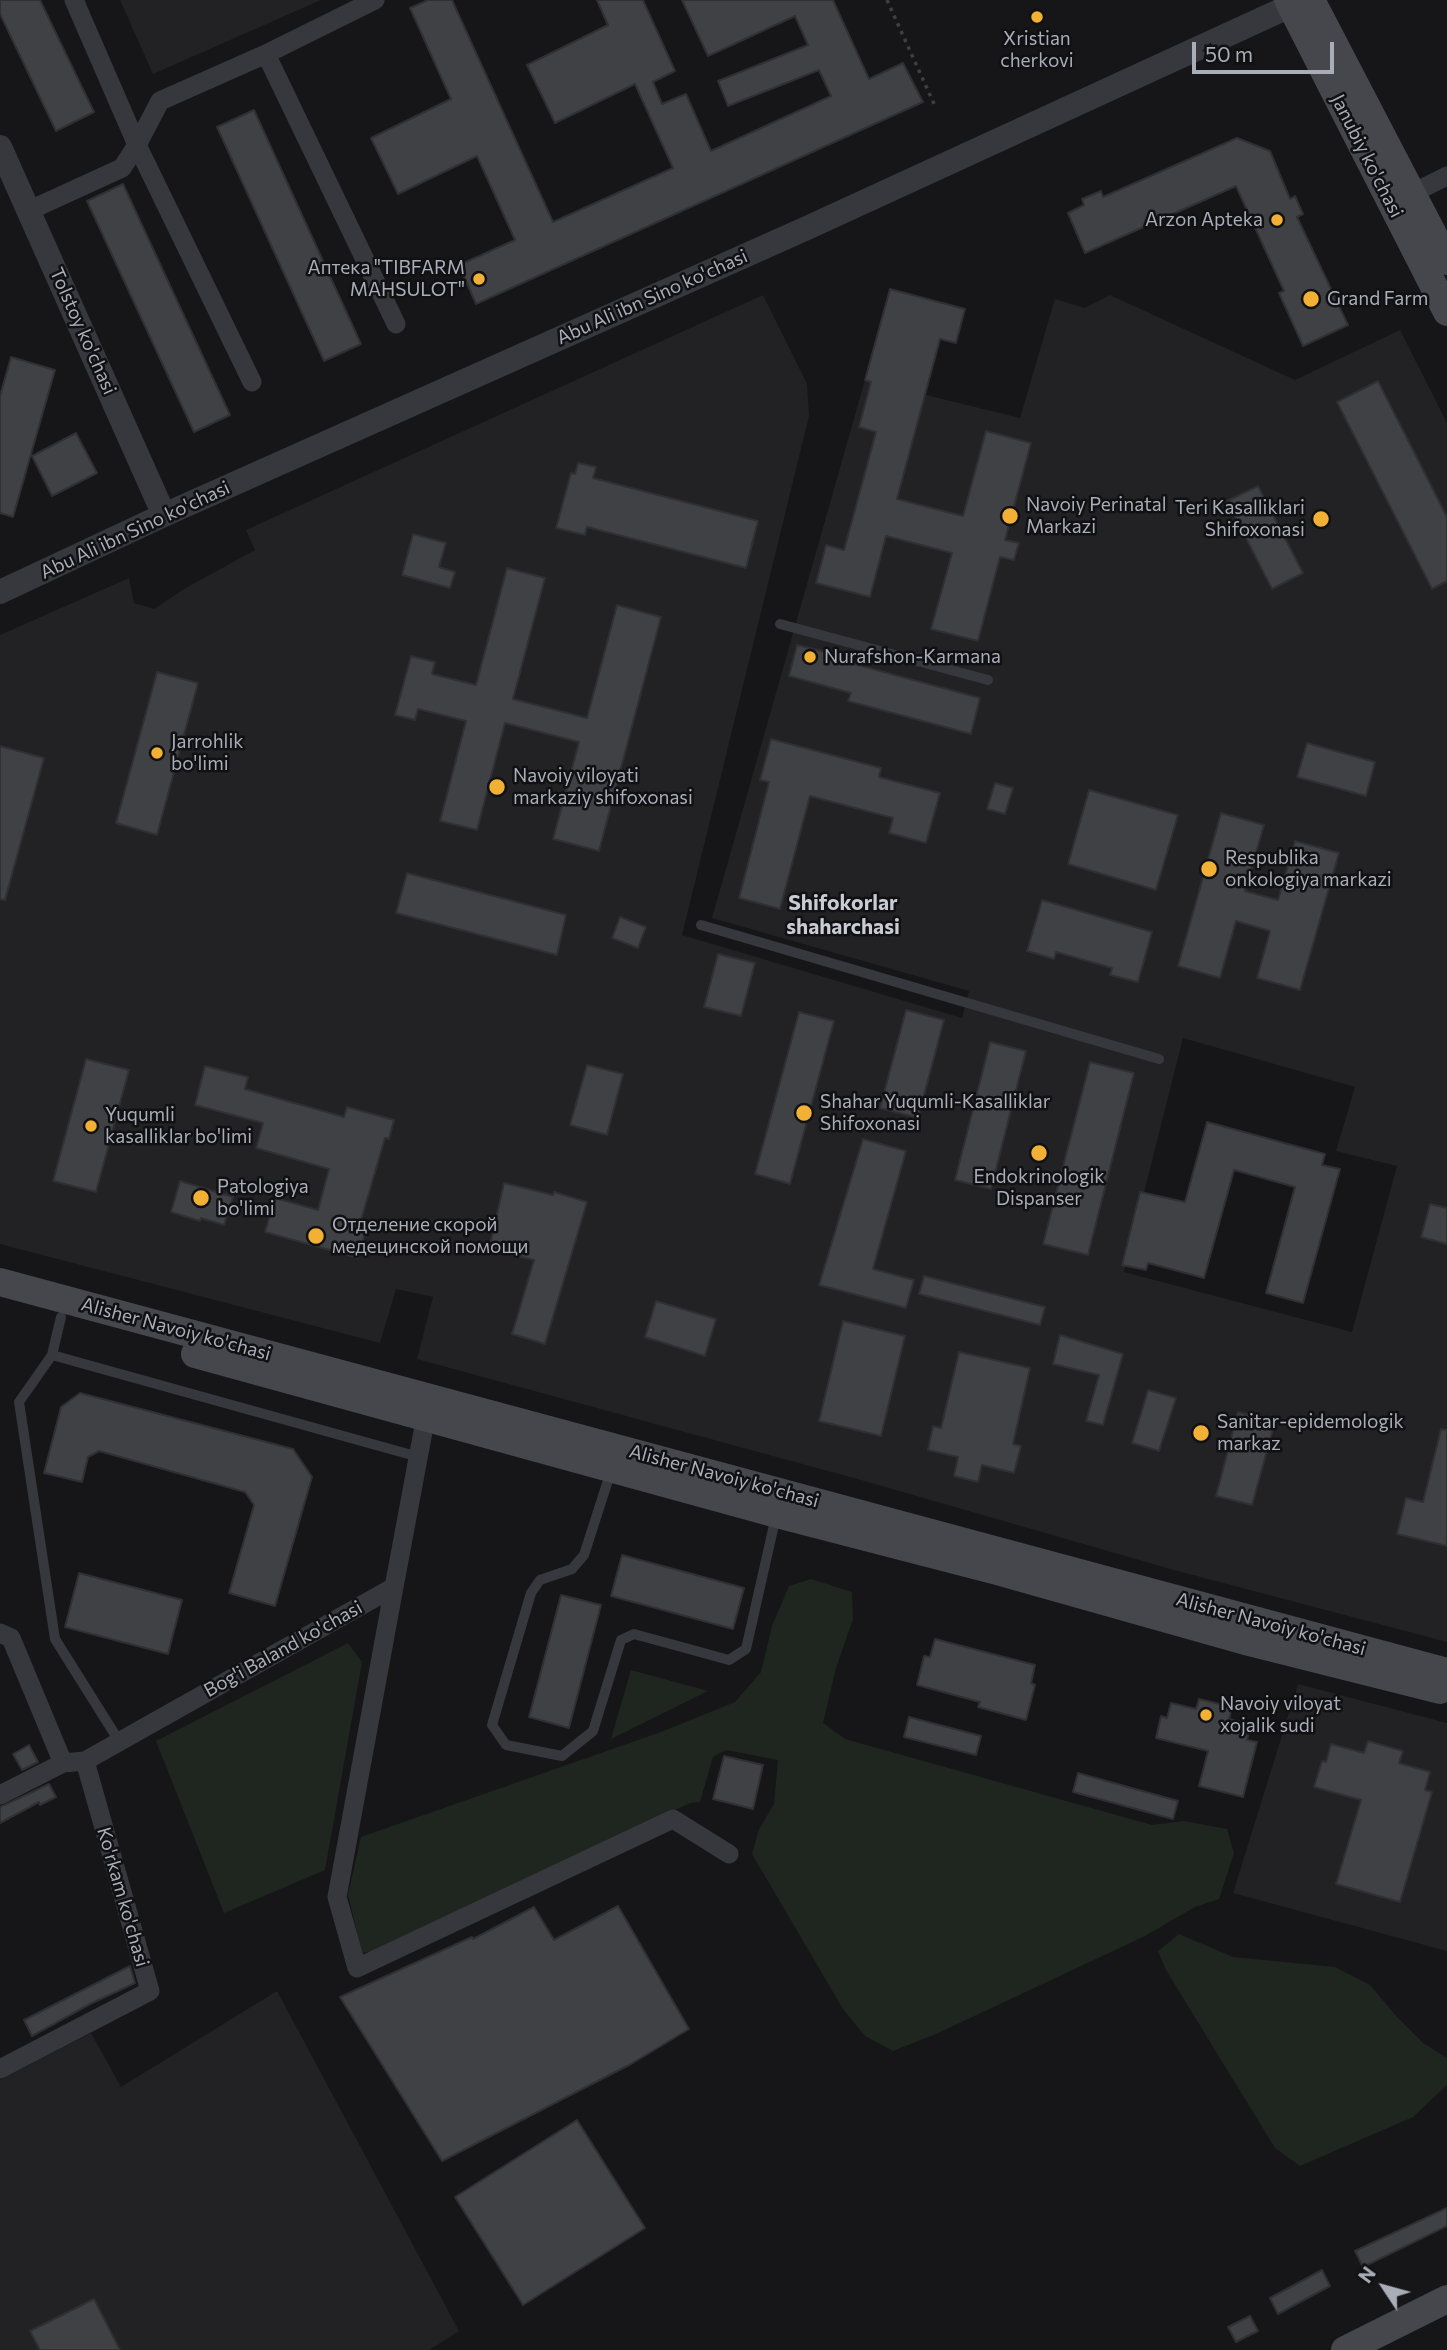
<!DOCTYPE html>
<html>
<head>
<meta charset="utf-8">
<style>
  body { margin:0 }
  #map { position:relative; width:1447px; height:2350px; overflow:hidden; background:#161618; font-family:Commissioner,sans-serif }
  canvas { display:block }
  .north { position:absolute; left:1349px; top:2252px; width:70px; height:70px; -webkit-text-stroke:5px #111113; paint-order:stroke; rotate:306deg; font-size:19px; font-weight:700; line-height:28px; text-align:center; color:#a8adb8 }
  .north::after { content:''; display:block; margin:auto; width:24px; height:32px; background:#a8adb8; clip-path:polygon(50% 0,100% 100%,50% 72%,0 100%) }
  .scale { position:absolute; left:1192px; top:42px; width:142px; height:32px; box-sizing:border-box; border:4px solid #a8adb8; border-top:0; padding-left:9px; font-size:21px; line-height:24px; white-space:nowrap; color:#a8adb8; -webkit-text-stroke:5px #111113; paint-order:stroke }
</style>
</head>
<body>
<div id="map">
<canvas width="1447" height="2350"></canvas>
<div class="north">N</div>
<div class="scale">50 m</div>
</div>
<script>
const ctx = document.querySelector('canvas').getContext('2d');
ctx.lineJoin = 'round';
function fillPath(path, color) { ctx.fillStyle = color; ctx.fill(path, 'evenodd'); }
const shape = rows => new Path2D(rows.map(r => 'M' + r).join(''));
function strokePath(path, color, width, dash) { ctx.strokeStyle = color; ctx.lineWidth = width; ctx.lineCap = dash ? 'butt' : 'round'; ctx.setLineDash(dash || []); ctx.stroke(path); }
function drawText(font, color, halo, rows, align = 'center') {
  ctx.font = font + ' Commissioner,sans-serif'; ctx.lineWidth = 5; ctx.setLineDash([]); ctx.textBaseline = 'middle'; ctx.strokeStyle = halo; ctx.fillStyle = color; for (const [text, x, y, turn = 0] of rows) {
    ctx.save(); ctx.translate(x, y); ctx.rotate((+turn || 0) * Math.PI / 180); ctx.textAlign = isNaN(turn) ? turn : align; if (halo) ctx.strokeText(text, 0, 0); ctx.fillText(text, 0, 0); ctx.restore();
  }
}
const built = shape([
  [120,0,321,0,153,74],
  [763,295,807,384,809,416,682,935,962,1018,969,991,712,918,865,380,1020,418,1055,299,1085,308,1110,295,1295,380,1400,330,1447,423,1447,1642,1174,1570,861,1480,417,1359,433,1297,396,1289,380,1343,0,1244,0,635,129,578,134,603,154,609,184,589,255,550,246,530],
  [1183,1038,1355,1087,1336,1151,1397,1166,1352,1332,1124,1272],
  [1298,1684,1447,1723,1447,1951,1233,1893],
  [277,1991,459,2331,429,2350,0,2350,0,2080,91,2033,121,2087]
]);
const green = shape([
  [811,1579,852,1592,853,1619,836,1668,823,1723,845,1739,1152,1825,1184,1821,1227,1829,1234,1853,1219,1899,1195,1907,1143,1937,936,2034,893,2051,865,2036,843,2009,752,1854,759,1829,774,1804,778,1760,726,1750,713,1757,700,1802,690,1803,375,1951,362,1953,348,1895,361,1837,661,1732,735,1702,761,1672,772,1626,789,1586],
  [348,1643,362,1662,325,1870,224,1913,156,1741],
  [631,1670,708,1691,611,1739],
  [1179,1934,1233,1957,1335,1967,1370,1985,1397,2017,1423,2043,1447,2058,1447,2085,1413,2117,1300,2166,1275,2148,1166,1970,1158,1951]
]);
const building = shape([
  [0,0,40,0,94,112,56,131,0,14,0,0],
  [428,0,452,0,553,222,673,168,635,84,555,123,527,65,608,25,597,0,643,0,675,71,653,82,662,104,686,94,711,151,831,96,819,70,728,106,718,81,808,45,795,16,708,56,682,0,833,0,869,79,903,63,923,102,476,304,459,265,515,240,477,156,398,194,371,138,451,99,410,8,428,0],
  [254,110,361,344,324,361,217,127,254,110],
  [1237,138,1270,151,1290,199,1295,196,1303,214,1297,217,1348,325,1303,346,1279,293,1284,291,1236,186,1085,253,1068,213,1084,205,1082,199,1101,191,1103,197,1237,138],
  [123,184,230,415,194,432,87,201,123,184],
  [890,289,965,309,956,343,940,339,897,499,963,516,986,431,1031,443,1005,540,1019,543,1014,560,1000,557,978,641,931,629,952,553,886,536,870,597,816,583,826,545,844,550,876,432,859,427,871,382,865,380,890,289],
  [11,357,55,370,13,517,0,513,0,396,11,357],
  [1378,381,1447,517,1447,581,1432,589,1337,402,1378,381],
  [76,433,97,473,52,496,32,456,76,433],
  [578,463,596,467,593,478,758,521,746,568,587,527,585,535,556,528,571,473,575,474,578,463],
  [1258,486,1303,573,1272,589,1227,501,1258,486],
  [413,534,446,543,439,567,455,572,450,588,402,575,413,534],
  [507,568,545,578,513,699,587,718,617,605,661,617,599,851,553,839,579,742,505,723,477,830,440,821,466,721,418,709,415,720,395,715,411,656,435,662,432,674,476,685,507,568],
  [797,645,834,654,832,658,980,698,971,734,848,701,851,693,789,676,797,645],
  [157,672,198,683,157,835,116,823,157,672],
  [771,739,881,768,879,777,940,793,926,843,889,833,893,818,810,796,780,909,739,898,769,782,760,780,771,739],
  [1307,743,1375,762,1366,796,1297,777,1307,743],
  [0,746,44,758,5,900,0,899,0,746],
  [995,783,1013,788,1005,814,987,809,995,783],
  [1089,790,1178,815,1156,890,1068,864,1089,790],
  [1221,813,1264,825,1245,891,1278,900,1295,841,1339,853,1300,990,1257,978,1270,931,1236,921,1220,978,1178,966,1221,813],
  [407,873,566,915,557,955,396,913,407,873],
  [1042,900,1152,932,1138,982,1110,975,1112,968,1056,952,1054,959,1027,951,1042,900],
  [620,917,646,927,638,948,612,938,620,917],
  [718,954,755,963,741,1016,704,1007,718,954],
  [906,1010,944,1020,918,1118,880,1108,906,1010],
  [799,1012,834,1021,790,1184,755,1174,799,1012],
  [990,1042,1026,1051,991,1189,955,1180,990,1042],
  [86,1059,129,1070,96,1192,53,1181,86,1059],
  [1090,1062,1134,1073,1088,1255,1043,1244,1090,1062],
  [587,1065,623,1074,607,1135,570,1125,587,1065],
  [205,1066,248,1077,245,1089,344,1117,347,1107,394,1120,389,1139,385,1138,359,1227,366,1229,358,1258,265,1232,275,1198,318,1210,329,1169,256,1148,263,1123,195,1105,205,1066],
  [1207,1122,1325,1154,1322,1165,1340,1169,1303,1303,1266,1293,1295,1187,1234,1170,1204,1278,1148,1263,1146,1270,1122,1265,1140,1192,1185,1202,1207,1122],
  [863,1139,906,1151,873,1269,914,1280,906,1308,819,1285,863,1139],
  [180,1181,233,1197,224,1225,201,1218,200,1221,171,1212,180,1181],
  [504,1183,553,1195,554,1192,587,1202,545,1344,512,1334,534,1260,489,1249,504,1183],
  [1430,1204,1447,1208,1447,1244,1421,1237,1430,1204],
  [924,1276,1045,1307,1040,1325,919,1294,924,1276],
  [656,1301,716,1319,705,1356,645,1337,656,1301],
  [843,1321,905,1336,881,1436,819,1421,843,1321],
  [1060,1335,1123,1354,1103,1425,1086,1421,1099,1375,1053,1364,1060,1335],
  [959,1352,1030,1368,1013,1444,1021,1446,1014,1473,982,1465,978,1482,954,1476,958,1457,928,1450,933,1426,941,1428,959,1352],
  [1148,1390,1176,1398,1159,1451,1132,1443,1148,1390],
  [80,1393,293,1449,312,1477,275,1606,229,1593,254,1505,245,1492,99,1451,88,1457,82,1482,44,1473,61,1407,80,1393],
  [1238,1412,1275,1422,1252,1505,1216,1496,1238,1412],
  [1441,1429,1447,1430,1447,1546,1397,1534,1406,1498,1423,1502,1441,1429],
  [622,1555,744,1588,733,1629,611,1596,622,1555],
  [79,1573,182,1600,168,1654,65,1627,79,1573],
  [561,1595,601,1605,569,1728,529,1717,561,1595],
  [935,1639,1035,1665,1031,1683,1035,1685,1026,1720,978,1707,980,1702,917,1685,924,1656,930,1657,935,1639],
  [1199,1699,1232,1707,1229,1719,1251,1724,1247,1740,1257,1742,1243,1797,1199,1786,1208,1751,1156,1738,1161,1716,1167,1718,1171,1703,1196,1709,1199,1699],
  [909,1717,981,1736,976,1755,904,1737,909,1717],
  [1368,1741,1403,1751,1399,1763,1430,1772,1425,1790,1432,1792,1400,1902,1336,1884,1361,1800,1314,1787,1322,1761,1326,1762,1331,1744,1364,1753,1368,1741],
  [29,1745,38,1762,22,1770,13,1754,29,1745],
  [724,1756,763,1765,753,1809,713,1799,724,1756],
  [1078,1773,1178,1801,1173,1819,1073,1792,1078,1773],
  [49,1784,56,1797,40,1805,39,1802,0,1823,0,1807,49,1784],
  [618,1906,689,2029,631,2064,442,2161,340,1997,472,1937,473,1939,534,1907,554,1940,618,1906],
  [130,1966,135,1983,90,2004,32,2036,24,2020,130,1966],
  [577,2120,645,2228,523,2305,455,2197,577,2120],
  [1447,2208,1447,2226,1363,2267,1355,2251,1447,2208],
  [1322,2270,1330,2286,1278,2314,1270,2298,1322,2270],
  [94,2299,120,2350,40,2350,30,2331,94,2299],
  [1250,2316,1258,2331,1236,2342,1228,2327,1250,2316]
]);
const path = shape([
  [887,0,935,106]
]);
const service = shape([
  [780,624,988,680],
  [701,925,1159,1059],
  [61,1317,52,1355,19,1402,55,1639,119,1741],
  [52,1355,419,1457],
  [611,1471,584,1555,572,1569,540,1580,531,1593,492,1725,506,1745,562,1756,593,1731,621,1640,634,1634,729,1660,746,1649,776,1516]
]);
const minor = shape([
  [74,0,137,145,252,382],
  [266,54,396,324],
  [1401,199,1447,176],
  [28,211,122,168,137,145,160,101,266,54,375,0],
  [394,1587,337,1897,357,1968,673,1819,729,1854],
  [0,1633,11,1638,63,1763],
  [0,1795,63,1763,85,1761,394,1587,428,1405],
  [0,2069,150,1991,85,1761]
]);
const tertiary = shape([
  [0,147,164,515],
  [0,592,164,515,807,228,1303,0]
]);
const secondary = shape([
  [1288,0,1447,312],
  [1311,0,1447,261],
  [0,1282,1447,1672],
  [195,1354,777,1514,997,1571,1249,1642,1440,1690],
  [1345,2350,1447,2299]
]);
const markers = [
  [1037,17,7,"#f2b134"],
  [1277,220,7,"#f2b134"],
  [479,279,7,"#f2b134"],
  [1311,299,9,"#f2b134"],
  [1010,516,9,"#f2b134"],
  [1321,519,9,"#f2b134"],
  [810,657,7,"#f2b134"],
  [157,753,7,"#f2b134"],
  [497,787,9,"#f2b134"],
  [1209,869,9,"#f2b134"],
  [804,1113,9,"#f2b134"],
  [91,1126,7,"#f2b134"],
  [1039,1153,9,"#f2b134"],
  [201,1198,9,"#f2b134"],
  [316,1236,9,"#f2b134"],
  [1201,1433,9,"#f2b134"],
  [1206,1715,7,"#f2b134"]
];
const poiNames = [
  ["Xristian",1037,39,"center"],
  ["cherkovi",1037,61,"center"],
  ["Arzon Apteka",1263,220,"right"],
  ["Аптека \"TIBFARM",465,268,"right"],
  ["MAHSULOT\"",465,290,"right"],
  ["Grand Farm",1327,299],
  ["Navoiy Perinatal",1026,505],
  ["Markazi",1026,527],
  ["Teri Kasalliklari",1305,508,"right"],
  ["Shifoxonasi",1305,530,"right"],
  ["Nurafshon-Karmana",824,657],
  ["Jarrohlik",171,742],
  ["bo'limi",171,764],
  ["Navoiy viloyati",513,776],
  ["markaziy shifoxonasi",513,798],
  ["Respublika",1225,858],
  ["onkologiya markazi",1225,880],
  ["Shahar Yuqumli-Kasalliklar",820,1102],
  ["Shifoxonasi",820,1124],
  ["Yuqumli",105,1115],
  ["kasalliklar bo'limi",105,1137],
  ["Endokrinologik",1039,1177,"center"],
  ["Dispanser",1039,1199,"center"],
  ["Patologiya",217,1187],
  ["bo'limi",217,1209],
  ["Отделение скорой",332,1225],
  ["медецинской помощи",332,1247],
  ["Sanitar-epidemologik",1217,1422],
  ["markaz",1217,1444],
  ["Navoiy viloyat",1220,1704],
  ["xojalik sudi",1220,1726]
];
const streetNames = [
  ["Janubiy ko'chasi",1367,156,63],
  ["Abu Ali ibn Sino ko'chasi",652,297,-24],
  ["Tolstoy ko'chasi",83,331,66],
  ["Abu Ali ibn Sino ko'chasi",135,530,-25],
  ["Alisher Navoiy ko'chasi",176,1329,15],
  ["Alisher Navoiy ko'chasi",724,1476,15],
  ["Alisher Navoiy ko'chasi",1271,1624,15],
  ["Bog'i Baland ko'chasi",283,1649,-29],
  ["Ko'rkam ko'chasi",123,1897,74]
];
const neighbourhoodNames = [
  ["Shifokorlar",843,903],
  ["shaharchasi",843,927]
];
fillPath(built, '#222225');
fillPath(green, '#1e261f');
fillPath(building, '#404145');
strokePath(building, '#303034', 2);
strokePath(path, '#3d3f44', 3.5, [3.5, 5]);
strokePath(service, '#37383d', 10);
strokePath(minor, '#37383d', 19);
strokePath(tertiary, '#37383d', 24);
strokePath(secondary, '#45474d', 28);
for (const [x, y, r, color] of markers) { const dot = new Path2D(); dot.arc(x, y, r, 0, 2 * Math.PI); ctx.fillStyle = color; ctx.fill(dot); strokePath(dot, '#111113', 2.5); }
drawText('19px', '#a8adb8', '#111113', poiNames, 'left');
drawText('19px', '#a8adb8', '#111113', streetNames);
drawText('bold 21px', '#c9ccd4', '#111113', neighbourhoodNames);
</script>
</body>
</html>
